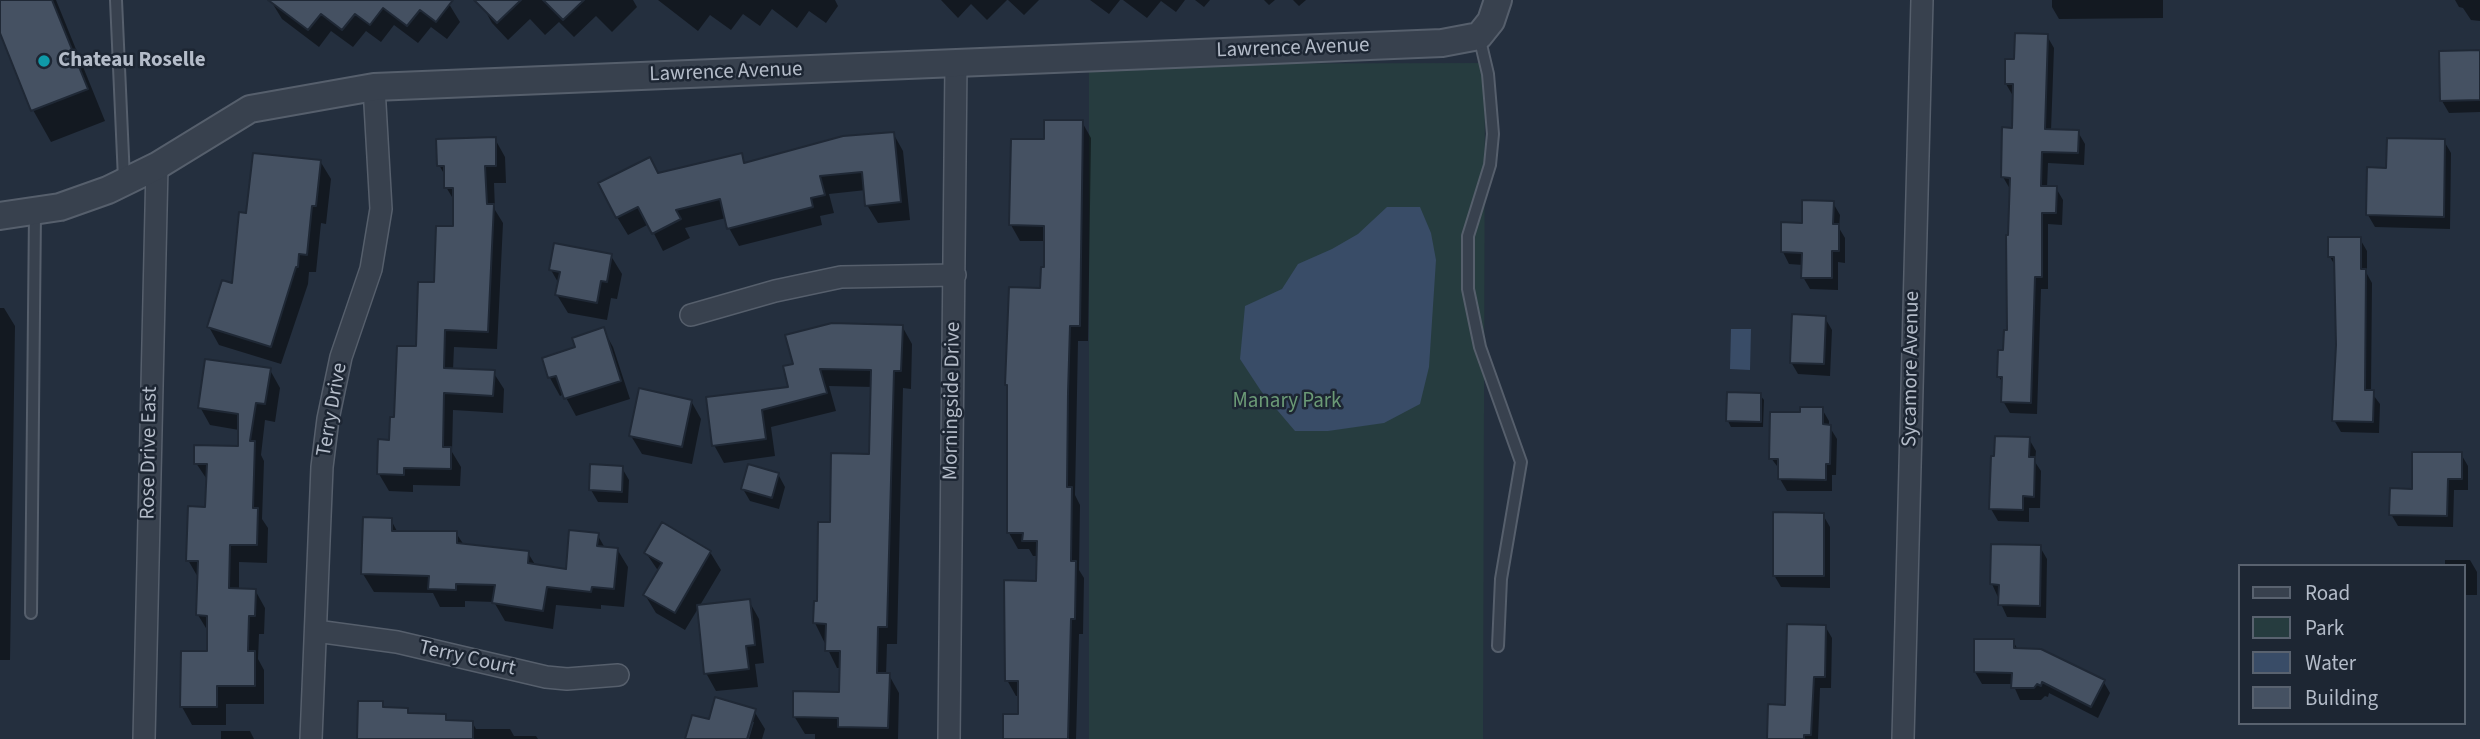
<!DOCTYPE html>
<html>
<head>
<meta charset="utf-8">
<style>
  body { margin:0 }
  #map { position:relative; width:2480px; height:739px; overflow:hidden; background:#242f3e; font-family:"Source Sans 3",sans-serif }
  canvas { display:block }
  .legend { position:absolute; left:2238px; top:564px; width:228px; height:161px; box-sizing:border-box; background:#1d2633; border:2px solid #59626f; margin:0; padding:9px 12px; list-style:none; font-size:21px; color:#b4bcc9 }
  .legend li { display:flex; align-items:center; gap:14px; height:35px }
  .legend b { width:35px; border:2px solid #59626f }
</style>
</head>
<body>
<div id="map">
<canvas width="2480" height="739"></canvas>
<ul class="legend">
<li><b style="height:9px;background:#38414e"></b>Road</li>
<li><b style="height:19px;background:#263c3f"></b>Park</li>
<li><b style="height:19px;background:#394c67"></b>Water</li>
<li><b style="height:19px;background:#455162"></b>Building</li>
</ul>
</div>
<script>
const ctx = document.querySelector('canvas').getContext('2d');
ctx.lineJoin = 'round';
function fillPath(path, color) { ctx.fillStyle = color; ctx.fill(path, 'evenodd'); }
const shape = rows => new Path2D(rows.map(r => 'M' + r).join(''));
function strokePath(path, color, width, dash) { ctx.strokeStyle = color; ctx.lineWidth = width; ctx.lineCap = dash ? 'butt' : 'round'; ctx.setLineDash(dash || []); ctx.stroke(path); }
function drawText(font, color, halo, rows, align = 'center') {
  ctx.font = font + ' "Source Sans 3",sans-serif'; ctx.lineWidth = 5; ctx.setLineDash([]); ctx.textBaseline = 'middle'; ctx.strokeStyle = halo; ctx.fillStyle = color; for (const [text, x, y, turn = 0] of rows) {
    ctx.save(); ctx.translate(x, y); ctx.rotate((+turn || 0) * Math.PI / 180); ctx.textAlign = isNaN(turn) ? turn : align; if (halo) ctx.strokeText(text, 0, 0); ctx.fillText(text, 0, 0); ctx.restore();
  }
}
const green = shape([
  [1485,63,1483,739,1089,739,1089,64]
]);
const water = shape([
  [1387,207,1420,207,1431,233,1436,260,1429,367,1420,404,1384,423,1328,431,1295,431,1261,391,1240,359,1245,306,1282,289,1298,264,1332,249,1358,234],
  [1731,329,1751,329,1750,370,1730,369]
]);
const shadow = shape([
  [0,0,56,0,105,121,51,142,33,110,0,28],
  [445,0,449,4,460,22,447,39,431,27,418,43,394,25,381,42,366,31,353,47,331,31,319,47,282,19,271,1],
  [487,0,633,0,637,7,612,32,596,16,574,37,559,22,545,35,530,19,508,40,492,23,482,5],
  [658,0,835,0,838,6,826,23,809,11,797,28,772,9,760,26,743,14,731,30,710,15,698,31],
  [941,0,1007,0,987,20,971,4,958,18],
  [1008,0,1039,0,1024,15],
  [1090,0,1120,0,1109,14],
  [1123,0,1185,0,1176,12,1161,1,1147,18],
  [1195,0,1210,0,1204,7],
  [1264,0,1275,0,1269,5],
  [1293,0,1306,0,1299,6],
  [2052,0,2163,0,2163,18,2059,19,2052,7],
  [2455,0,2480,0,2480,21,2471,20,2463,8,2459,7],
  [2047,36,2054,48,2051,131,2078,132,2085,144,2084,165,2048,163,2047,188,2056,188,2063,200,2062,225,2048,224,2048,289,2041,289,2037,414,2010,413,2003,401,2004,385,1999,377,2009,332,2010,189,2003,177,2014,130,2013,96,2006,84,2016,61],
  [2480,52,2480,112,2449,113,2442,101],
  [1082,122,1091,138,1088,341,1078,341,1075,495,1080,505,1079,570,1084,578,1083,634,1079,634,1076,739,1005,739,1019,716,1019,696,1016,696,1007,680,1038,583,1039,556,1033,556,1029,549,1018,549,1009,533,1009,389,1006,385,1042,290,1045,269,1046,241,1020,241,1011,225,1046,140],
  [893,133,903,151,910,220,878,223,867,205,866,190,829,194,834,213,820,216,822,225,739,246,729,228,726,218,685,228,690,238,663,251,649,224,628,235,617,217,658,175,741,155,746,165],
  [495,139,505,157,506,183,494,183,495,210,503,223,497,349,454,347,453,370,493,372,504,389,503,413,453,410,452,452,461,467,460,486,413,485,413,492,389,491,379,474,391,441,454,228,455,202,446,187,446,177,439,165],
  [2444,141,2451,153,2450,229,2375,227,2368,215,2387,170],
  [320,161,331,179,326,224,321,223,316,272,309,272,308,284,281,364,219,345,209,327,234,286,248,215],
  [1833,203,1840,215,1839,228,1845,238,1845,263,1838,262,1838,290,1810,289,1803,277,1803,265,1789,264,1783,252,1804,225],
  [2360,239,2367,251,2367,274,2372,283,2371,392,2380,404,2379,433,2341,432,2334,420,2338,345,2336,267,2330,257],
  [611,256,622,274,617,299,611,298,607,320,568,313,557,295,559,284,551,270],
  [0,308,4,308,15,326,10,660,0,660],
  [1825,318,1832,330,1830,376,1798,374,1791,362],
  [902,326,912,344,911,389,903,388,897,644,887,644,886,675,889,675,899,693,898,739,815,739,815,734,805,734,794,716,841,694,841,668,837,668,815,623,832,524,871,456,873,387,829,386,836,411,771,427,775,456,724,463,714,445,791,388,785,368],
  [603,329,613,347,630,399,576,416,564,394,560,396,550,378,544,360,577,348],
  [270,370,280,388,275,422,265,420,261,455,264,461,262,519,268,528,267,563,239,562,239,590,255,590,265,608,264,634,259,634,258,659,264,670,264,704,226,704,226,725,192,725,182,707,208,652,209,633,198,615,199,579,188,560,207,509,208,481,196,463,239,448,239,430,210,425,200,407],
  [1760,395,1764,400,1763,427,1731,427,1728,421],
  [691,401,701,419,692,464,642,454,631,436],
  [1822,409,1829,421,1829,426,1837,439,1836,475,1832,475,1832,491,1787,491,1780,479,1780,470,1771,458,1801,414],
  [2029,439,2036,451,2035,462,2041,471,2040,508,2029,508,2029,522,1998,521,1991,509],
  [2461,454,2468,466,2468,490,2454,490,2453,527,2398,526,2391,514,2414,490],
  [622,468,629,480,628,503,598,502,591,490],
  [778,474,785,487,779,509,750,501,743,489],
  [1823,515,1830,527,1830,588,1781,587,1774,575],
  [391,520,398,533,456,533,464,545,528,553,536,566,567,571,597,534,605,548,617,549,628,567,624,607,601,605,601,609,556,605,553,629,505,621,494,602,465,601,465,607,440,607,433,593,374,592,363,574],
  [2040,547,2047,559,2046,618,2007,617,1992,584],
  [710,552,721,570,699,607,749,601,759,619,764,663,755,664,758,687,716,691,706,673,699,607,685,630,656,613,645,595,659,572,646,553],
  [2445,560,2470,560,2477,572,2477,595,2464,595,2464,566,2445,566],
  [1825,626,1832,638,1831,688,1820,688,1818,739,1769,739],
  [2013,641,2018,650,2103,681,2110,693,2098,718,2049,693,2048,697,2045,696,2041,700,2020,700,2013,684,1982,684,1975,672],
  [382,703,386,709,407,710,410,715,445,716,448,722,472,722,476,729,510,729,514,736,536,736,538,739,359,739],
  [754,711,765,729,762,739,749,739,754,722,750,722,745,739,687,739,710,721],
  [221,731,250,731,254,739,221,739]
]);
const building = shape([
  [0,0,52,0,88,89,31,111,0,33,0,0],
  [268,0,453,0,436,22,420,10,407,26,383,8,370,25,355,14,342,30,321,14,308,30,268,0],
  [474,0,521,0,497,23,474,0],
  [543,0,584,0,563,20,543,0],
  [2015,33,2048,34,2045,129,2079,130,2078,153,2042,152,2041,186,2057,186,2056,213,2042,213,2042,277,2035,277,2031,403,2001,402,2002,377,1997,377,1998,350,2003,350,2004,330,2007,330,2006,235,2008,235,2010,178,2001,177,2002,127,2012,128,2013,84,2005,84,2005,59,2014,59,2015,33],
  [2480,50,2480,100,2440,101,2439,51,2480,50],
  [1044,120,1083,120,1080,326,1070,326,1068,393,1067,487,1072,487,1071,561,1076,561,1075,619,1071,619,1068,739,1003,739,1003,714,1018,714,1018,681,1005,681,1004,580,1036,581,1037,541,1022,541,1023,533,1007,533,1007,385,1005,385,1009,287,1040,288,1041,267,1044,267,1044,226,1009,225,1011,139,1044,139,1044,120],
  [894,132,901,202,865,206,862,172,820,176,825,195,811,198,813,207,727,229,720,199,676,210,681,219,652,234,638,207,616,218,598,183,650,157,658,173,742,153,744,163,843,136,894,132],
  [496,137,496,166,485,166,487,204,494,204,488,332,445,330,444,368,495,370,493,396,444,393,443,447,451,447,451,469,404,468,404,475,377,474,378,439,389,440,390,417,394,417,397,346,416,346,418,282,434,282,436,226,453,226,453,188,444,188,444,166,437,166,436,139,496,137],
  [2387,138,2445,139,2444,217,2366,215,2367,167,2386,168,2387,138],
  [253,153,321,160,316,206,312,206,307,255,299,254,298,267,296,267,271,347,207,327,222,280,232,283,239,212,246,213,253,153],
  [1802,200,1834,201,1833,224,1839,224,1839,251,1832,251,1832,278,1801,278,1802,253,1781,252,1781,222,1802,223,1802,200],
  [2328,237,2361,237,2361,269,2366,269,2365,390,2374,390,2373,422,2332,421,2336,345,2334,257,2328,257,2328,237],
  [554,243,612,254,607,282,601,281,597,303,555,295,560,272,549,270,554,243],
  [1792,314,1826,316,1824,364,1790,363,1792,314],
  [832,323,903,325,901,371,894,371,887,627,878,627,877,673,890,673,888,728,838,727,838,718,793,717,793,691,839,692,840,651,825,651,826,624,813,623,814,601,817,601,818,522,830,522,831,453,869,454,871,370,820,369,827,393,762,410,766,439,712,446,706,397,788,387,783,366,793,364,785,335,832,323],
  [604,327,621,381,564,399,556,376,548,378,542,358,575,347,572,338,604,327],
  [205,359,271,368,265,404,256,403,250,441,255,441,253,508,258,508,257,545,230,545,229,588,256,589,255,616,249,616,248,651,255,651,255,686,217,686,217,707,180,707,181,651,207,651,207,616,196,615,198,561,186,561,188,506,205,507,207,464,194,464,194,445,238,446,238,414,198,408,205,359],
  [639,388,692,400,682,447,629,436,639,388],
  [1727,392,1761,393,1761,422,1726,421,1727,392],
  [1800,407,1823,407,1823,424,1831,425,1830,464,1826,464,1826,480,1778,479,1778,459,1769,459,1770,412,1800,412,1800,407],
  [1995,436,2030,437,2029,457,2035,457,2034,497,2023,496,2023,510,1989,509,1991,456,1994,456,1995,436],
  [2412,452,2462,452,2462,479,2448,479,2447,516,2389,515,2390,488,2412,489,2412,452],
  [590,464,623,466,622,492,589,490,590,464],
  [748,464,779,473,772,498,741,489,748,464],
  [1773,512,1824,513,1824,576,1773,576,1773,512],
  [363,517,392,518,392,531,457,531,457,543,529,551,528,563,566,569,569,530,599,533,597,546,618,548,614,589,592,587,591,592,547,587,543,611,492,603,495,585,456,584,456,590,428,589,429,576,361,574,363,517],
  [662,522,711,551,675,613,643,595,662,563,644,553,662,522],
  [1991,544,2041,545,2040,606,1998,605,1999,585,1990,584,1991,544],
  [750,599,755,645,746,646,749,669,704,674,697,605,750,599],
  [1787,624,1826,625,1825,677,1814,677,1811,735,1804,735,1804,739,1767,739,1768,704,1785,705,1787,624],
  [1974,639,2014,639,2014,648,2041,649,2105,680,2091,707,2042,682,2041,686,2037,684,2034,688,2011,688,2012,673,1974,672,1974,639],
  [715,697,756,709,747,739,685,739,692,715,709,719,715,697],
  [358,701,383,701,383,707,408,708,408,713,446,714,446,720,473,721,473,739,357,739,358,701]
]);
const service = shape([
  [116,0,124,179],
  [1479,36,1488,74,1493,134,1490,165,1468,236,1468,289,1480,347,1521,462,1501,579,1498,646],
  [31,613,35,212]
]);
const minor = shape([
  [691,315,775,291,841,277,955,275],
  [316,631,397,642,546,677,567,679,618,675],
  [144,739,157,166],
  [311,739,322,467,328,419,341,357,371,269,381,209,374,87],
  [949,739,956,63],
  [1903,739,1922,0]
]);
const tertiary = shape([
  [0,216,60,207,108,190,157,166,250,109,374,87,1442,43,1479,36,1491,21,1498,0]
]);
const markers = [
  [44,61,7,"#0f9aa8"]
];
const streetNames = [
  ["Lawrence Avenue",1293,49,-2],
  ["Lawrence Avenue",726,73,-2],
  ["Sycamore Avenue",1912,369,-89],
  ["Morningside Drive",953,401,-89],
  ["Terry Drive",333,410,-80],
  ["Rose Drive East",150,453,-89],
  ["Terry Court",467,659,13]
];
const poiNames = [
  ["Chateau Roselle",58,61]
];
const parkNames = [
  ["Manary Park",1287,402]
];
fillPath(green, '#263c3f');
fillPath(water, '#394c67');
fillPath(shadow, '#0007');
fillPath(building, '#455162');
strokePath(building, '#1f2835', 2);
strokePath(service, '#565f6c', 14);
strokePath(minor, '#565f6c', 24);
strokePath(tertiary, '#565f6c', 30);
strokePath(service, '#38414e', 10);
strokePath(minor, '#38414e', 21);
strokePath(tertiary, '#38414e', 26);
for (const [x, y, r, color] of markers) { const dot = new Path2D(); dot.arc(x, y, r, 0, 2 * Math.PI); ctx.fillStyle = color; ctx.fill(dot); strokePath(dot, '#1d2633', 2.5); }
drawText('21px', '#b4bcc9', '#1d2633', streetNames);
drawText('bold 21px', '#b4bcc9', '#1d2633', poiNames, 'left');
drawText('21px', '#6b9a76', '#1d2633', parkNames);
</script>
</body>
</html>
